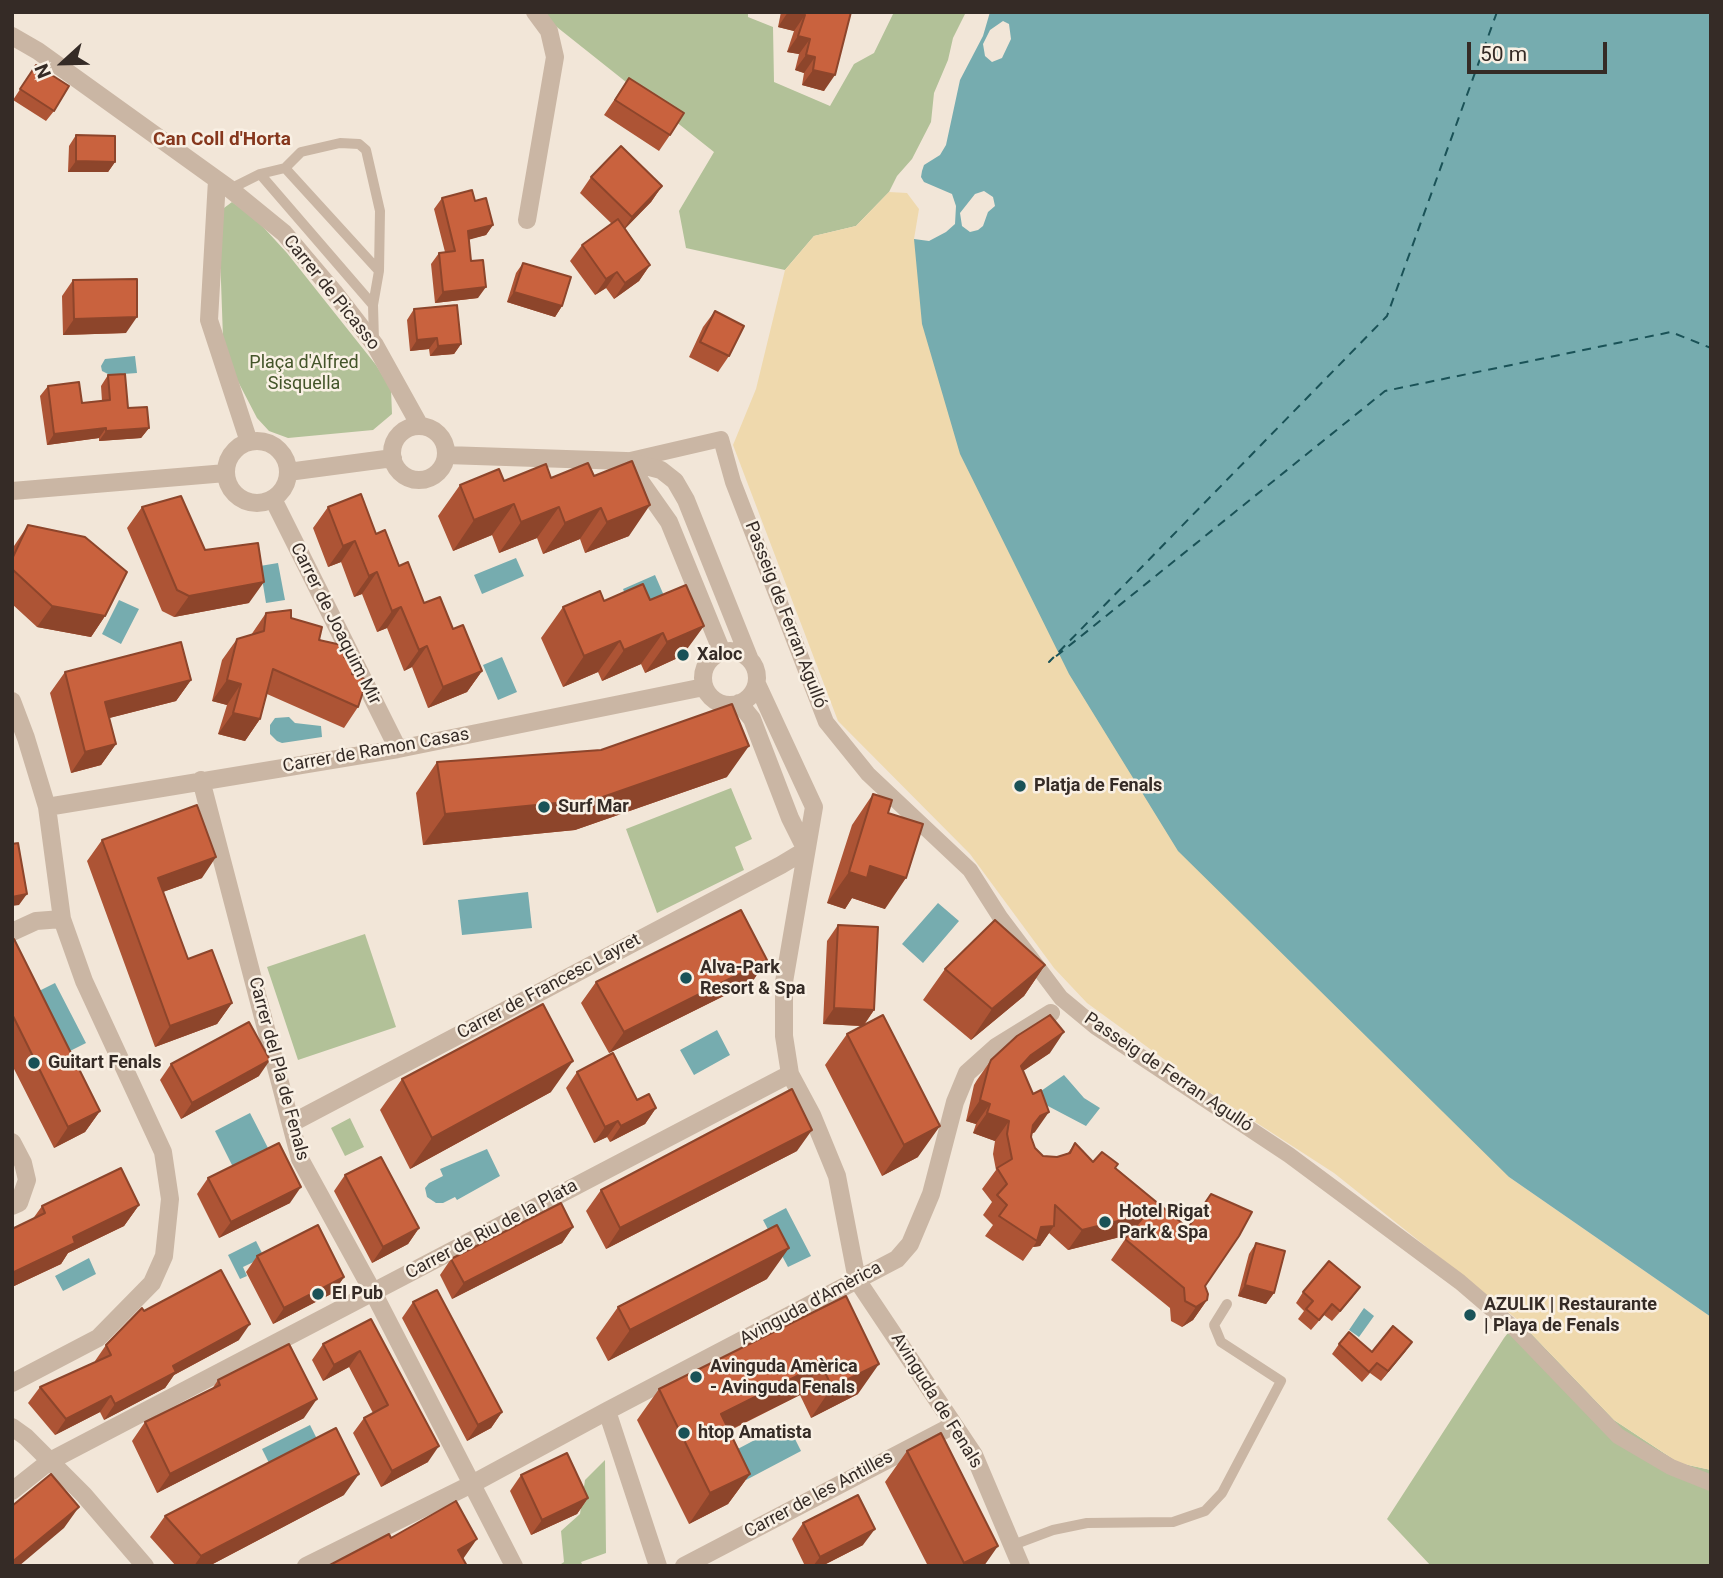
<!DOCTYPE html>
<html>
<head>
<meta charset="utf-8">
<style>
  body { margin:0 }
  #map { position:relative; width:1723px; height:1578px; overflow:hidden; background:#f2e6d8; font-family:Roboto,sans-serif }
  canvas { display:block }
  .frame { position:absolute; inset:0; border:14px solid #352b26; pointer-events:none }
  .north { position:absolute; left:28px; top:28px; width:70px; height:70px; -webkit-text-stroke:5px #f9f0e4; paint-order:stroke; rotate:248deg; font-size:19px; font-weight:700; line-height:28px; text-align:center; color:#352b26 }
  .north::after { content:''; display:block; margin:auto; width:24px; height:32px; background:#352b26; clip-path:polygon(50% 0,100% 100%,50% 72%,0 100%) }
  .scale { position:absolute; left:1467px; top:42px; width:140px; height:32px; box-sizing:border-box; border:4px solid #352b26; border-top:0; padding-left:9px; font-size:21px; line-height:24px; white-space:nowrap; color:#352b26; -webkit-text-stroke:5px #f9f0e4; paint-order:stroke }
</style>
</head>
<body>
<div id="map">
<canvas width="1723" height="1578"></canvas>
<div class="frame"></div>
<div class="north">N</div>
<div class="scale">50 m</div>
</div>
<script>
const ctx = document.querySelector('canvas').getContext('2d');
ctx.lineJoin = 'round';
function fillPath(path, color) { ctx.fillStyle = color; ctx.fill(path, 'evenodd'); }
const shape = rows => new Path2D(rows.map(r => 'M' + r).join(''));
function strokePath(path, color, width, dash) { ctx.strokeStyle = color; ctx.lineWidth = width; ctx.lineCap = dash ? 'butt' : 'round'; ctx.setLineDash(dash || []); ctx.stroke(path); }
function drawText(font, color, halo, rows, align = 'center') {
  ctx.font = font + ' Roboto,sans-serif'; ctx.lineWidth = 5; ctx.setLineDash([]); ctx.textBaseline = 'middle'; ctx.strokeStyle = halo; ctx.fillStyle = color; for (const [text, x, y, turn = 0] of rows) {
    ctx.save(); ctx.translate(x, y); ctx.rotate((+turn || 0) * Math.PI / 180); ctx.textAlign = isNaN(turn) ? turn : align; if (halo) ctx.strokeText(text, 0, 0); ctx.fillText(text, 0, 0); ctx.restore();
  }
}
const green = shape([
  [538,12,748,12,748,17,773,27,774,82,830,106,854,64,874,53,894,12,966,12,953,38,948,60,934,93,931,122,912,159,897,176,889,192,856,226,814,236,785,270,686,248,679,211,714,152],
  [232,202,254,217,287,253,376,365,391,389,392,414,373,430,288,438,269,431,257,418,231,368,223,338,219,225,220,211],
  [731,788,752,839,735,847,744,870,657,913,626,829],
  [365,934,396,1027,298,1060,267,967],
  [350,1118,364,1147,345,1156,331,1128],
  [1518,1320,1614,1420,1679,1463,1711,1470,1711,1566,1431,1566,1387,1519,1504,1338],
  [605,1460,606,1553,581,1562,583,1566,558,1566,564,1562,561,1531,580,1514,585,1480]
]);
const sand = shape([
  [889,192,907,193,919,209,914,239,1509,1177,1711,1317,1711,1470,1679,1463,1614,1420,1518,1320,1334,1173,1209,1092,1087,1003,1054,968,970,854,838,721,733,445,756,389,785,270,814,236,856,226]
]);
const water = shape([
  [990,12,1711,12,1711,1317,1509,1177,1178,851,1069,674,960,454,922,324,914,239,929,241,946,232,955,224,956,206,952,194,924,182,921,177,922,171,924,165,940,155,946,145,960,80,983,36],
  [1003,21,1009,24,1011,39,1002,58,992,62,985,56,983,44,990,30],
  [984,191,993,197,995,206,988,212,983,226,978,230,970,232,962,226,960,213,975,194],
  [135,356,137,373,110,375,102,371,101,366,105,359],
  [516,558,524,576,482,594,474,575],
  [278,563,285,600,266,603,260,566],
  [655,575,665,598,633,612,623,589],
  [119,600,139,609,121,644,102,634],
  [502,657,517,692,498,700,483,665],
  [289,717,295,723,321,726,322,737,282,743,277,741,270,734,270,725,275,718],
  [528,892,532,928,462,935,458,900],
  [938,903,959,921,923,963,902,944],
  [55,983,86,1043,70,1051,39,991],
  [717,1030,730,1055,694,1075,680,1050],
  [1064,1075,1084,1098,1100,1108,1086,1126,1046,1105,1041,1091],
  [250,1113,268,1148,233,1167,215,1131],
  [487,1149,500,1176,457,1200,455,1197,443,1203,436,1203,427,1197,425,1188,429,1183,443,1176,440,1169],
  [786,1208,811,1256,788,1267,763,1220],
  [256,1241,264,1257,243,1267,247,1276,240,1279,228,1255],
  [89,1258,96,1274,63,1291,55,1276],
  [1364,1308,1374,1316,1359,1337,1349,1330],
  [787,1423,801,1451,746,1480,732,1452],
  [310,1425,321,1447,273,1471,262,1449]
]);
const ferry = shape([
  [1497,12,1387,316,1049,662,1385,391,1671,332,1711,348]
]);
const service = shape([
  [285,168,301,152,340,143,359,144,366,150,380,211,379,271],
  [260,174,373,305],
  [230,189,260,174,285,168,379,271,373,305,374,341],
  [1013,1545,1053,1530,1087,1523,1173,1522,1205,1511,1222,1493,1281,1381,1221,1342,1214,1325,1227,1304]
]);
const pedestrian = shape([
  [626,461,721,439,733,482,826,722,868,774,970,870,1000,917,1061,998,1096,1027,1289,1155,1460,1282,1516,1330,1618,1436,1671,1467,1711,1483]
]);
const minor = shape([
  [12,36,38,51,230,189,284,233,334,292,375,345,420,426],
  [217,180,209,320,249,442],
  [527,220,555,57,549,31,535,12],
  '392 453a27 27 0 1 1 54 0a27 27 0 1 1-54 0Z',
  '226 472a31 31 0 1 1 62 0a31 31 0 1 1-62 0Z',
  [446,455,626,461,661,470,675,481,686,500,750,660],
  [626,461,669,522,722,652],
  [288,472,393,458],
  [12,491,226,473],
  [273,499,398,749],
  '703 678a27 27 0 1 1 54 0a27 27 0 1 1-54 0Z',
  [757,684,814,807,784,982,784,1036,790,1074,812,1115,837,1176,857,1280,974,1455,1021,1566],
  [12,701,26,738,47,807,62,919,84,981,163,1152,170,1199,164,1256,152,1283,98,1338,12,1383],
  [739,703,752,719,790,818,806,850],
  [201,780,300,1159,373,1292,514,1566],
  [47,807,398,749,704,687],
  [12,932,36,921,62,919],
  [292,1123,781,865,806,850],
  [12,1142,23,1163,27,1180,19,1203,12,1206],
  [607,1411,658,1566],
  [12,1427,26,1437,84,1495,145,1566],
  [12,1491,50,1461,790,1074],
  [306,1566,472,1484,607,1411,897,1259,910,1244,931,1194,955,1102,967,1073,996,1047,1051,1013],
  [684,1566,954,1425]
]);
const wall = shape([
  [781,12,851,12,824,91,802,85,804,73,795,70,799,54,787,52,794,31,778,27],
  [36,65,54,111,46,121,13,100],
  [629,78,670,135,659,151,604,115],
  [76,135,115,162,108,172,68,172,69,146],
  [591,177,662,186,651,202,625,228,650,265,639,281,614,299,606,288,595,295,570,261,582,245,612,224,580,193],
  [442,198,475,201,493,225,486,235,469,239,471,261,478,298,435,303,431,264,439,253,445,252,434,209],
  [523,263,562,306,555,317,507,302,516,273],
  [73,280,126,333,63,335,62,296],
  [414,309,461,344,454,354,430,356,429,349,410,351,407,320],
  [715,311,729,356,718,372,689,357,703,327],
  [108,375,128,408,149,428,141,438,99,441,99,438,47,445,40,396,48,386,82,403,102,401,101,386],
  [594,476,629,536,585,553,580,539,543,554,537,538,499,553,492,535,453,551,438,516,460,485,551,478],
  [142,507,205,550,249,603,174,617,162,611,127,528],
  [328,507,376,534,424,603,453,629,482,671,467,692,428,708,412,667,404,671,387,628,377,632,362,594,354,597,341,562,328,567,313,528],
  [28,525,105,616,91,637,37,627,12,604,12,549],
  [650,600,682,656,645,673,641,664,602,681,598,672,563,687,541,638,563,607,604,601],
  [266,613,291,618,344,657,352,674,358,707,344,728,267,694,260,719,245,741,218,734,227,705,212,701,222,660,237,639,251,635],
  [65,672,191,680,176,701,109,718,116,744,101,765,71,773,50,693],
  [437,762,727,777,575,830,423,845,416,793],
  [873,794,888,813,885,909,852,898,845,909,827,903,852,825],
  [102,840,202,878,163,892,188,959,232,1003,217,1024,155,1047,87,861],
  [838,925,874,1010,864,1025,918,1157,882,1176,825,1065,847,1034,861,1026,823,1024,827,941],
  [12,940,100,1111,85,1132,54,1148,12,1065],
  [767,960,752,982,609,1053,581,1003,596,982],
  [1045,965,1024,996,971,1040,923,1000,945,969],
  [1050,1053,1023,1071,1035,1132,1031,1134,1031,1137,1035,1148,1043,1156,1057,1157,1068,1153,1075,1143,1093,1162,1116,1168,1188,1228,1211,1194,1205,1286,1207,1300,1193,1320,1182,1327,1171,1321,1170,1308,1111,1260,1128,1235,1068,1250,1049,1233,1040,1246,1033,1247,1023,1261,985,1236,993,1225,983,1215,992,1202,982,1189,996,1170,993,1154,995,1141,973,1133,976,1124,966,1121,974,1085,977,1080,991,1060],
  [171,1064,259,1076,181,1119,160,1080],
  [577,1072,637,1100,656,1108,645,1124,610,1142,607,1137,594,1143,566,1088],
  [402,1079,551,1092,410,1169,380,1110],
  [797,1151,606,1249,586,1211,601,1190],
  [345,1175,419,1228,408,1244,372,1263,334,1191],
  [208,1178,290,1203,219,1238,197,1194],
  [139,1205,124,1226,68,1253,61,1264,12,1287,12,1229,32,1220,42,1206],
  [573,1227,562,1243,452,1299,440,1275,451,1259],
  [1256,1243,1274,1293,1266,1304,1238,1296,1249,1254],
  [257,1256,344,1277,333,1293,273,1324,246,1272],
  [767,1279,608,1361,596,1338,618,1307],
  [1360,1287,1332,1321,1324,1315,1311,1330,1298,1319,1304,1311,1296,1303,1303,1292],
  [846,1296,858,1394,811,1418,800,1395,729,1431,750,1474,728,1504,689,1524,637,1420,659,1389],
  [413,1302,502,1412,491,1428,467,1441,402,1318],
  [144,1311,239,1340,174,1375,165,1388,104,1420,100,1412,55,1435,28,1403,40,1387,96,1362,95,1361,106,1345],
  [371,1319,428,1462,381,1487,353,1433,364,1418,373,1413,349,1367,323,1381,312,1360,323,1344],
  [1412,1342,1381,1381,1370,1373,1362,1382,1332,1354,1339,1344,1372,1352],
  [218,1380,304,1418,157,1493,132,1441,145,1422,212,1389],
  [907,1451,984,1566,928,1566,885,1482],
  [521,1475,588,1498,577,1514,531,1535,510,1491],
  [344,1495,209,1566,176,1566,150,1537,165,1516],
  [803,1523,863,1545,822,1566,805,1566,792,1539]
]);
const shadedWall = shape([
  [788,12,794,12,805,15,794,31,778,27],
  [798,36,810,39,799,54,787,52],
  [806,55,815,57,804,73,795,70],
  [813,70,835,75,824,91,802,85],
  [76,161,115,162,108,172,68,172],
  [662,186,651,202,621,233,632,217],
  [493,225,486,235,461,242,468,231],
  [650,265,639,281,614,299,625,283],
  [617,272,606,288,595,295,606,279],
  [486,287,478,298,435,303,443,292],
  [514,292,562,306,555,317,507,302],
  [137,317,126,333,63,335,74,319],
  [437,338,429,349,410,351,417,340],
  [461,344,454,354,430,356,438,346],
  [106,428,99,438,47,445,54,434],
  [149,428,141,438,99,441,106,431],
  [514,504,492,535,453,551,474,520],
  [650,505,629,536,585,553,607,522],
  [559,507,537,538,499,553,521,522],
  [601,508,580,539,543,554,565,523],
  [355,541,341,562,328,567,343,546],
  [377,572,362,594,354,597,369,576],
  [264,582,249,603,174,617,189,596],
  [52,606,105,616,91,637,37,627],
  [401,607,387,628,377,632,392,611],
  [704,626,682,656,645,673,667,642],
  [663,633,641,664,602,681,624,650],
  [620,641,598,672,563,687,584,656],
  [427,646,412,667,404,671,419,650],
  [482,671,467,692,428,708,443,687],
  [191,680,176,701,90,723,105,702],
  [227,680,241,684,227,705,212,701],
  [233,713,260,719,245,741,218,734],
  [116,744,101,765,71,773,85,752],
  [749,746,727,777,575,830,423,845,445,814],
  [216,857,202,878,143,899,158,878],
  [870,866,906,878,885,909,852,898,845,909,827,903,849,872],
  [27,894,19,905,12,906,12,897],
  [767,960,752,982,609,1053,624,1032],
  [1045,965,1024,996,971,1040,992,1009],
  [232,1003,217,1024,155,1047,170,1026],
  [834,1008,874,1010,863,1026,823,1024],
  [1064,1032,1050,1053,1017,1075,1021,1066,1031,1055],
  [270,1060,259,1076,181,1119,192,1103],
  [573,1061,551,1092,410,1169,432,1138],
  [980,1100,990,1104,976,1124,966,1121],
  [656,1108,645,1124,610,1142,621,1126],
  [100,1111,85,1132,54,1148,68,1127],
  [1049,1112,1035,1132,1026,1137,1033,1125,1040,1116],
  [987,1113,1009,1121,995,1141,973,1133],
  [618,1121,607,1137,594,1143,605,1127],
  [940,1126,918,1157,882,1176,904,1145],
  [812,1130,797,1151,606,1249,620,1228],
  [301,1187,290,1203,219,1238,231,1222],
  [139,1205,124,1226,68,1253,61,1264,12,1287,12,1273,73,1237],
  [1146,1214,1132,1234,1068,1250,1082,1230],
  [1054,1226,1040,1246,1033,1247,1037,1241,1041,1227],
  [573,1227,562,1243,452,1299,464,1283],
  [419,1228,408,1244,372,1263,383,1247],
  [789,1248,767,1279,608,1361,630,1330],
  [344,1277,333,1293,273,1324,284,1308],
  [1245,1285,1274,1293,1266,1304,1238,1296],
  [1360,1287,1352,1298,1332,1321,1340,1311],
  [1207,1300,1193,1320,1182,1327,1196,1307],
  [250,1324,239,1340,174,1375,165,1388,104,1420,115,1404,173,1366],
  [1412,1342,1405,1352,1381,1381,1388,1371],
  [360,1351,349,1367,323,1381,334,1365],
  [821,1364,800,1395,699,1445,721,1414],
  [879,1364,858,1394,811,1418,832,1387],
  [111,1396,100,1412,55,1435,66,1419],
  [317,1399,304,1418,157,1493,170,1474],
  [502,1412,491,1428,467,1441,478,1425],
  [439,1446,428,1462,381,1487,392,1471],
  [359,1474,344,1495,209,1566,194,1566,201,1556],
  [750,1474,728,1504,689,1524,710,1493],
  [588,1498,577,1514,531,1535,542,1520],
  [79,1507,64,1528,19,1566,12,1566,12,1562],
  [875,1529,863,1545,822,1566,813,1566,820,1557],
  [477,1539,463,1559,458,1550],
  [998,1546,984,1566,962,1566,964,1563]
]);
const building = shape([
  [794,12,851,12,835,75,813,70,815,57,806,55,810,39,798,36,805,15,794,12],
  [36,65,69,86,54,111,20,89,36,65],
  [629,78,684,113,670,135,615,100,629,78],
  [76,135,115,136,115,162,76,161,76,135],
  [621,146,662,186,632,217,591,177,621,146],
  [472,190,475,201,486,198,493,225,468,231,471,261,483,260,486,287,443,292,439,253,455,251,442,198,472,190],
  [618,219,650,265,625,283,617,272,606,279,582,245,618,219],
  [523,263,571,277,562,306,514,292,523,263],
  [137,279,137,317,74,319,73,280,137,279],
  [457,305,461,344,438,346,437,338,417,340,414,309,457,305],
  [715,311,744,326,729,356,700,342,715,311],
  [125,374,128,408,147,407,149,428,106,431,106,428,54,434,48,386,79,382,82,403,110,400,108,375,125,374],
  [632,461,650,505,607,522,601,508,565,523,559,507,521,522,514,504,474,520,460,485,499,469,504,481,546,464,551,478,588,463,594,476,632,461],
  [361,494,376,534,385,530,399,566,408,562,424,603,440,597,453,629,463,625,482,671,443,687,427,646,419,650,401,607,392,611,377,572,369,576,355,541,343,546,328,507,361,494],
  [181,496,205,550,258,543,264,582,189,596,177,590,142,507,181,496],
  [28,525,85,537,127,572,105,616,52,606,12,569,12,559,28,525],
  [643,584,650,600,686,585,704,626,667,642,663,633,624,650,620,641,584,656,563,607,600,591,604,601,643,584],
  [291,610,291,618,322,627,319,640,346,646,344,657,355,660,352,674,367,680,358,707,273,669,260,719,233,713,241,684,227,680,237,639,264,631,266,613,291,610],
  [181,642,191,680,105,702,116,744,85,752,65,672,181,642],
  [732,704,749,746,597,799,445,814,437,762,601,750,732,704],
  [873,794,892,800,888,813,923,824,906,878,870,866,867,878,849,872,873,794],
  [197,805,216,857,158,878,188,959,212,950,232,1003,170,1026,102,840,197,805],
  [18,843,27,894,12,897,12,844,18,843],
  [741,910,767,960,624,1032,596,982,741,910],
  [995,920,1045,965,992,1009,945,969,995,920],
  [838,925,878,927,874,1010,834,1008,838,925],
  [14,939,100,1111,68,1127,12,1014,12,940,14,939],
  [543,1004,573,1061,432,1138,402,1079,543,1004],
  [883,1015,940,1126,904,1145,847,1034,883,1015],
  [1050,1015,1064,1032,1031,1055,1021,1066,1033,1094,1041,1090,1049,1112,1040,1116,1033,1125,1031,1137,1035,1148,1043,1156,1057,1157,1070,1153,1075,1143,1093,1162,1102,1152,1118,1164,1115,1168,1188,1228,1211,1194,1252,1212,1239,1236,1205,1286,1208,1294,1207,1300,1196,1307,1185,1301,1184,1288,1125,1239,1146,1214,1082,1230,1055,1205,1054,1226,1041,1227,1037,1241,999,1216,1007,1205,997,1195,1007,1184,997,1168,1012,1159,1007,1134,1009,1121,987,1113,990,1104,980,1100,989,1065,991,1060,1017,1036,1050,1015],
  [249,1022,270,1060,192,1103,171,1064,249,1022],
  [613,1053,637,1100,649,1094,656,1108,621,1126,618,1121,605,1127,577,1072,613,1053],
  [792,1089,812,1130,620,1228,601,1190,792,1089],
  [279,1143,301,1187,231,1222,208,1178,279,1143],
  [381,1157,419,1228,383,1247,345,1175,381,1157],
  [121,1168,139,1205,73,1237,75,1243,12,1273,12,1229,45,1213,42,1206,121,1168],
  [561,1203,573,1227,464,1283,451,1259,561,1203],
  [318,1225,344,1277,284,1308,257,1256,318,1225],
  [777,1225,789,1248,630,1330,618,1307,777,1225],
  [1256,1243,1285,1251,1274,1293,1245,1285,1256,1243],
  [1329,1261,1360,1287,1340,1311,1332,1304,1319,1320,1306,1309,1313,1301,1303,1292,1329,1261],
  [221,1270,250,1324,173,1366,176,1372,115,1404,111,1396,66,1419,40,1387,111,1355,106,1345,142,1308,144,1311,221,1270],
  [437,1290,502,1412,478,1425,413,1302,437,1290],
  [846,1296,879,1364,832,1387,821,1364,721,1414,750,1474,710,1493,659,1389,846,1296],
  [371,1319,439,1446,392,1471,364,1418,388,1405,360,1351,334,1365,323,1344,371,1319],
  [1393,1326,1412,1342,1388,1371,1377,1363,1369,1372,1339,1344,1349,1332,1372,1352,1393,1326],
  [289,1344,317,1399,170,1474,145,1422,220,1385,218,1380,289,1344],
  [336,1428,359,1474,201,1556,165,1516,336,1428],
  [941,1433,998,1546,964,1563,907,1451,941,1433],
  [567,1453,588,1498,542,1520,521,1475,567,1453],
  [51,1474,79,1507,12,1562,12,1506,51,1474],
  [858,1495,875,1529,820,1557,803,1523,858,1495],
  [456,1501,477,1539,458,1550,467,1566,328,1566,389,1534,391,1538,456,1501]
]);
const markers = [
  [683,655,7,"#1a5257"],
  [1020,786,7,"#1a5257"],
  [544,807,7,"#1a5257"],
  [686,978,7,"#1a5257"],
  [34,1063,7,"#1a5257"],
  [1105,1222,7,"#1a5257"],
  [318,1294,7,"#1a5257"],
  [1470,1315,7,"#1a5257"],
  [696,1377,7,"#1a5257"],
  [684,1433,7,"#1a5257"]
];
const streetNames = [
  ["Carrer de Picasso",331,293,51],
  ["Passeig de Ferran Agulló",785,615,69],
  ["Carrer de Joaquim Mir",335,624,63],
  ["Carrer de Ramon Casas",376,751,-10],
  ["Carrer de Francesc Layret",549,987,-28],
  ["Carrer del Pla de Fenals",278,1069,75],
  ["Passeig de Ferran Agulló",1168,1073,34],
  ["Carrer de Riu de la Plata",492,1230,-28],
  ["Avinguda d'Amèrica",811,1304,-28],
  ["Avinguda de Fenals",936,1401,58],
  ["Carrer de les Antilles",819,1495,-28]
];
const parkNames = [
  ["Plaça d'Alfred",304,363],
  ["Sisquella",304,384]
];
const poiNames = [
  ["Xaloc",697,655],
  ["Platja de Fenals",1034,786],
  ["Surf Mar",558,807],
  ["Alva-Park",700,968],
  ["Resort & Spa",700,989],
  ["Guitart Fenals",48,1063],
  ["Hotel Rigat",1119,1212],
  ["Park & Spa",1119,1233],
  ["El Pub",332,1294],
  ["AZULIK | Restaurante",1484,1305],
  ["| Playa de Fenals",1484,1326],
  ["Avinguda Amèrica",710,1367],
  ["- Avinguda Fenals",710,1388],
  ["htop Amatista",698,1433]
];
const neighbourhoodNames = [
  ["Can Coll d'Horta",222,140]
];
fillPath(green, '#b2c198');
fillPath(sand, '#efd9ad');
fillPath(water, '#76acaf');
strokePath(ferry, '#1a5257', 2, [9, 7]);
strokePath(service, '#cab6a4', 10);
strokePath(pedestrian, '#cab6a4', 16);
strokePath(minor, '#cab6a4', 18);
fillPath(wall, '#ad5435');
fillPath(shadedWall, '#8d452b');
fillPath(building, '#c9623e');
strokePath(building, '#8d452b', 2);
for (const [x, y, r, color] of markers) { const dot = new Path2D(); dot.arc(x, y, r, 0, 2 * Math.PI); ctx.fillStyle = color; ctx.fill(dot); strokePath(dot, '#f9f0e4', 2.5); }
drawText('18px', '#352b26', '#f9f0e4', streetNames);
drawText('18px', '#435429', '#f9f0e4', parkNames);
drawText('bold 18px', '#352b26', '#f9f0e4', poiNames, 'left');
drawText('bold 19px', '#86371d', '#f9f0e4', neighbourhoodNames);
</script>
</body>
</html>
